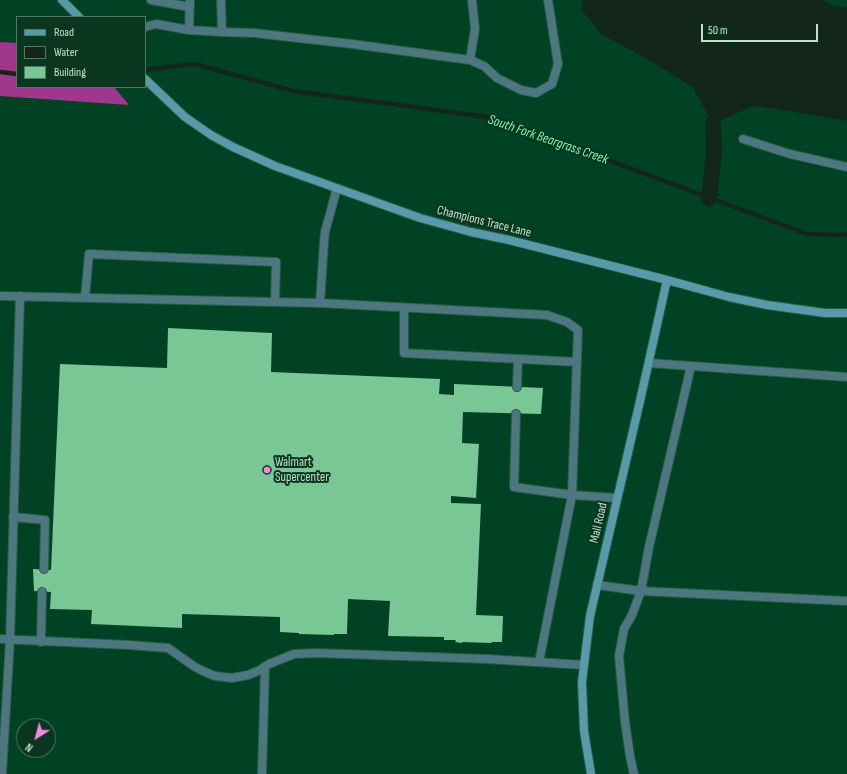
<!DOCTYPE html>
<html>
<head>
<meta charset="utf-8">
<style>
  body { margin:0 }
  #map { position:relative; width:847px; height:774px; overflow:hidden; background:#004223; font-family:"Sofia Sans Condensed",sans-serif }
  canvas { display:block }
  .legend { position:absolute; left:16px; top:16px; width:130px; height:72px; box-sizing:border-box; background:#0a351e; border:1px solid #517a62; margin:0; padding:5px 7px; list-style:none; font-size:12px; color:#bce2c8 }
  .legend li { display:flex; align-items:center; gap:8px; height:20px }
  .legend b { width:20px; border:1px solid #517a62 }
  .north { position:absolute; left:16px; top:718px; width:40px; height:40px; box-sizing:border-box; background:#0a351e; border:1px solid #517a62; border-radius:50%; rotate:216deg; font-size:11px; font-weight:700; line-height:16px; text-align:center; color:#bce2c8 }
  .north::after { content:''; display:block; margin:auto; width:14px; height:18px; background:#fc86e4; clip-path:polygon(50% 0,100% 100%,50% 72%,0 100%) }
  .scale { position:absolute; left:701px; top:24px; width:117px; height:18px; box-sizing:border-box; border:2px solid #bce2c8; border-top:0; padding-left:5px; font-size:12px; line-height:14px; white-space:nowrap; color:#bce2c8; -webkit-text-stroke:3px #0a351e; paint-order:stroke }
</style>
</head>
<body>
<div id="map">
<canvas width="847" height="774"></canvas>
<ul class="legend">
<li><b style="height:5px;background:#5899aa"></b>Road</li>
<li><b style="height:11px;background:#13261a"></b>Water</li>
<li><b style="height:11px;background:#7ac796"></b>Building</li>
</ul>
<div class="north">N</div>
<div class="scale">50 m</div>
</div>
<script>
const ctx = document.querySelector('canvas').getContext('2d');
ctx.lineJoin = 'round';
function fillPath(path, color) { ctx.fillStyle = color; ctx.fill(path, 'evenodd'); }
const shape = rows => new Path2D(rows.map(r => 'M' + r).join(''));
function strokePath(path, color, width, dash) { ctx.strokeStyle = color; ctx.lineWidth = width; ctx.lineCap = dash ? 'butt' : 'round'; ctx.setLineDash(dash || []); ctx.stroke(path); }
function drawText(font, color, halo, rows, align = 'center') {
  ctx.font = font + ' "Sofia Sans Condensed",sans-serif'; ctx.lineWidth = 4; ctx.setLineDash([]); ctx.textBaseline = 'middle'; ctx.strokeStyle = halo; ctx.fillStyle = color; for (const [text, x, y, turn = 0] of rows) {
    ctx.save(); ctx.translate(x, y); ctx.rotate((+turn || 0) * Math.PI / 180); ctx.textAlign = isNaN(turn) ? turn : align; if (halo) ctx.strokeText(text, 0, 0); ctx.fillText(text, 0, 0); ctx.restore();
  }
}
const forest = shape([
  [0,42,17,43,17,87,114,87,129,105,0,96]
]);
const water = shape([
  [583,0,823,0,834,6,847,7,847,121,770,108,753,106,713,124,693,87,642,56,601,34,581,9]
]);
const stream = shape([
  [145,70,194,64,294,91,495,118,807,234,847,235],
  [0,72,17,74]
]);
const canal = shape([
  [709,198,714,152,713,124]
]);
const building = shape([
  [168,328,272,333,271,372,440,379,439,394,454,395,454,384,543,388,541,414,463,412,462,443,479,444,476,498,451,496,451,503,481,504,476,615,503,616,502,642,492,642,491,643,462,642,462,643,455,642,456,640,444,640,444,637,388,636,390,601,348,599,347,634,334,634,334,635,299,634,299,633,280,632,280,617,182,614,182,628,91,624,92,610,50,609,51,592,34,591,33,569,51,570,60,364,167,368]
]);
const lane = shape([
  [151,0,190,7],
  [221,0,222,32],
  [145,27,156,24,189,30,222,32,254,33,352,44,470,60,475,29,472,0],
  [189,30,190,0],
  [470,60,484,66,497,78,521,90,536,93,552,84,558,64,548,0],
  [743,139,790,154,847,167],
  [0,296,320,303,547,315,567,322,578,330,572,495,617,498],
  [85,298,89,254,276,262,275,302],
  [320,303,324,242,325,232,337,188],
  [404,308,404,353,577,362],
  [649,363,847,377],
  [517,387,518,359],
  [516,414,514,487,572,495,539,662],
  [13,517,45,520,44,569],
  [597,585,641,591,847,601],
  [0,639,129,645,168,648,195,667,205,672,215,676,232,678,248,675,258,671,269,664,294,654,317,653,487,659,584,665],
  [41,642,42,592],
  [2,774,10,640,20,296],
  [262,774,265,667],
  [634,774,630,756,625,722,619,656,624,629,632,615,641,591,649,547,691,366]
]);
const secondary = shape([
  [62,0,79,17],
  [145,79,185,117,211,135,233,147,275,166,420,218,471,232,509,240,667,280,729,297,767,305,825,313,847,313],
  [591,774,584,731,582,682,590,616,640,401,667,280]
]);
const markers = [
  [267,470,4,"#fc86e4"]
];
const streetNames = [
  ["Champions Trace Lane",484,222,14],
  ["Mall Road",599,523,-77]
];
const poiNames = [
  ["Walmart",275,463],
  ["Supercenter",275,478]
];
const waterNames = [
  ["South Fork Beargrass Creek",548,140,19]
];
fillPath(forest, '#9f378d');
fillPath(water, '#13261a');
strokePath(stream, '#13261a', 4.5);
strokePath(canal, '#13261a', 16);
fillPath(building, '#7ac796');
strokePath(lane, '#225f41', 10);
strokePath(secondary, '#225f41', 10);
strokePath(lane, '#4e7680', 8);
strokePath(secondary, '#5899aa', 8);
for (const [x, y, r, color] of markers) { const dot = new Path2D(); dot.arc(x, y, r, 0, 2 * Math.PI); ctx.fillStyle = color; ctx.fill(dot); strokePath(dot, '#0a351e', 1.5); }
drawText('13px', '#bce2c8', '#0a351e', streetNames);
drawText('13px', '#bce2c8', '#0a351e', poiNames, 'left');
drawText('italic 14px', '#79fbae', '#0a351e', waterNames);
</script>
</body>
</html>
